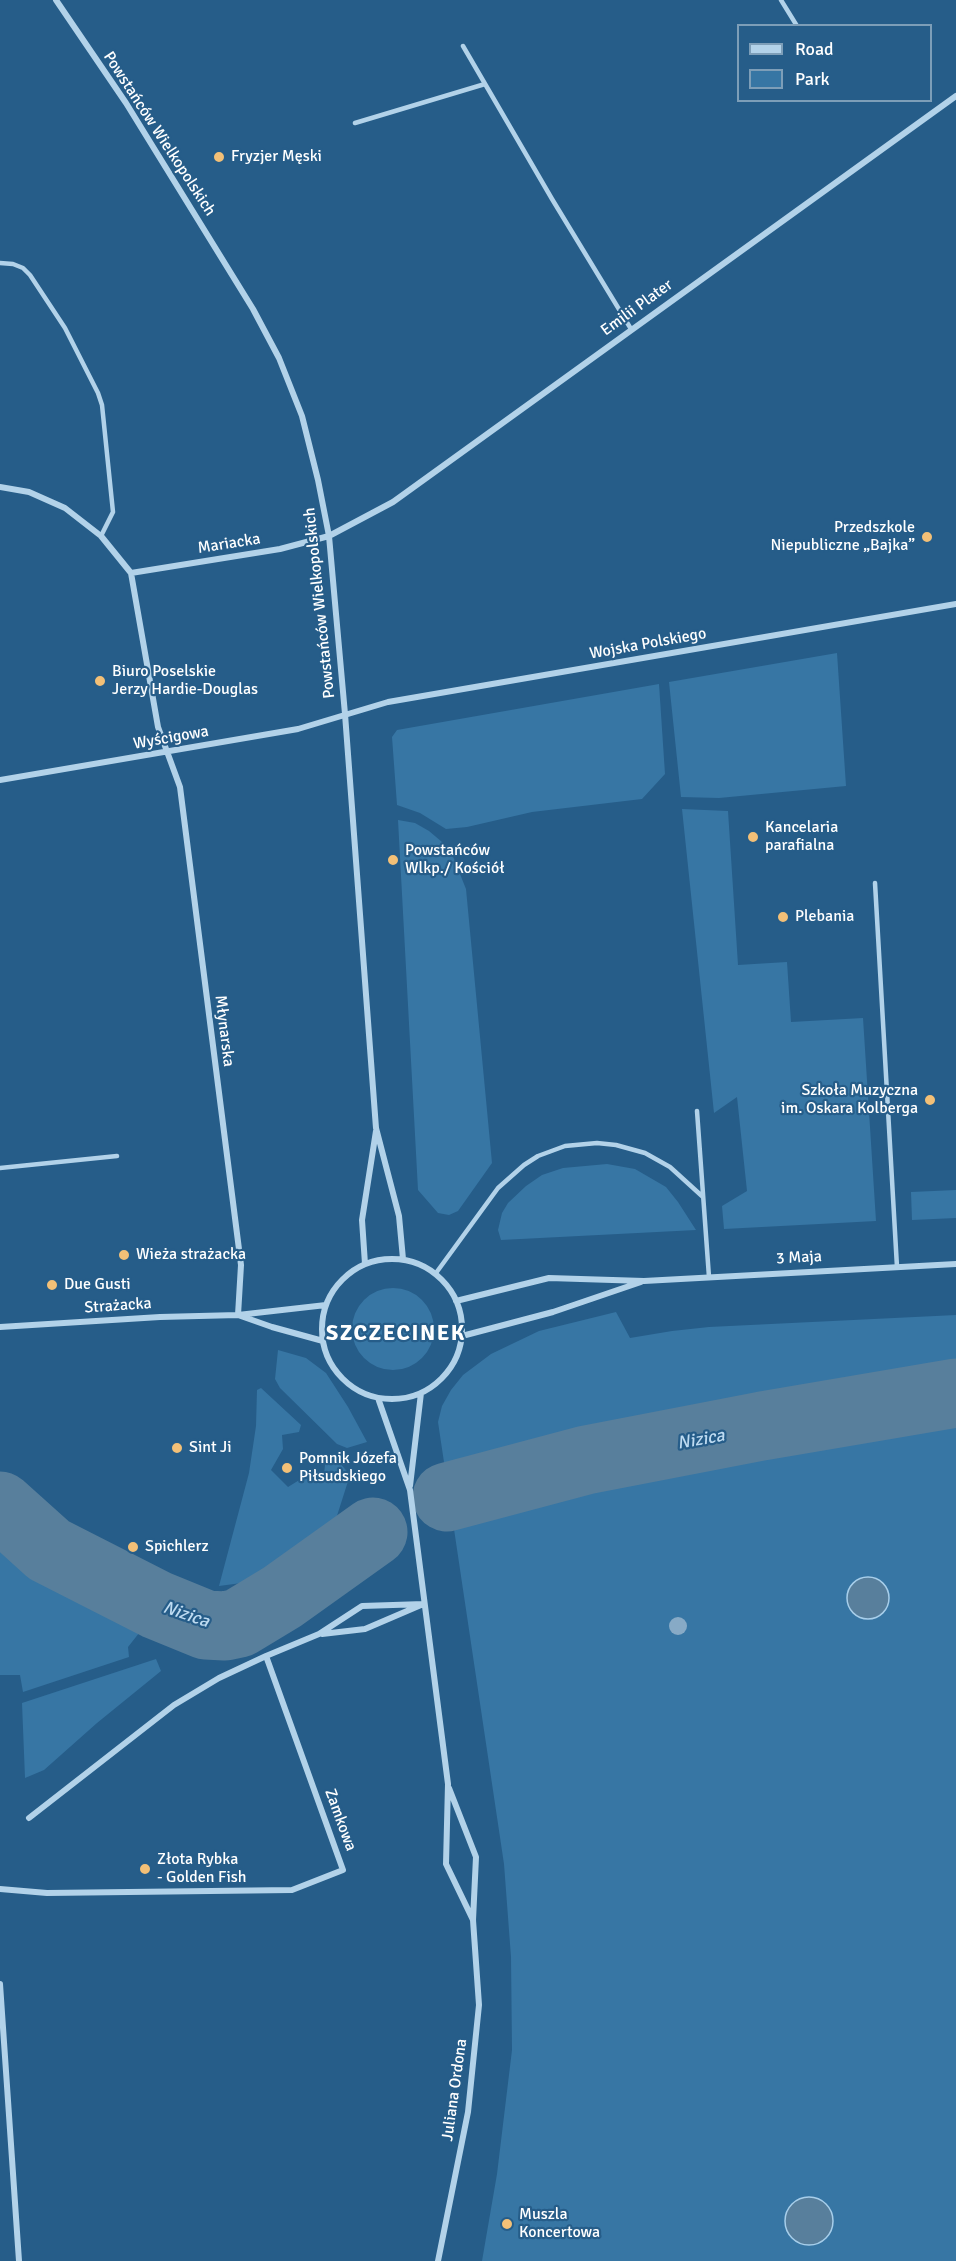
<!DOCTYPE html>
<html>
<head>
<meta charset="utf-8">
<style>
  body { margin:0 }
  #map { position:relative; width:956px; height:2261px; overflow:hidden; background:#265d89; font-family:Signika,sans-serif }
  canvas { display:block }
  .legend { position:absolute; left:737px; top:24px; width:195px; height:78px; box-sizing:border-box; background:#265d89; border:2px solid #7d9eb8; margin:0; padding:8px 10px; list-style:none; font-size:18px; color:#fff }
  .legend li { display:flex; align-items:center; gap:12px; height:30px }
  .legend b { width:30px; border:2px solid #7d9eb8 }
</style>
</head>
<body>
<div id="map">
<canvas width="956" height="2261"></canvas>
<ul class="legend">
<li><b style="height:8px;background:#b2d2e9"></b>Road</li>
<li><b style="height:16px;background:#3776a4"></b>Park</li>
</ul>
</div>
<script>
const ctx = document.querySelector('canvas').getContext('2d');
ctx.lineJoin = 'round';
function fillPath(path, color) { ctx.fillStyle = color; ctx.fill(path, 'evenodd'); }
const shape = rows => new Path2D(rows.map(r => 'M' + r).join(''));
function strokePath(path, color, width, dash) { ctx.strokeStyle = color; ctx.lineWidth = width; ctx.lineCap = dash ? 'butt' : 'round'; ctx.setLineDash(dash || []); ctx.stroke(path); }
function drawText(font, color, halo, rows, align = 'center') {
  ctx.font = font + ' Signika,sans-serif'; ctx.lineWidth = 4.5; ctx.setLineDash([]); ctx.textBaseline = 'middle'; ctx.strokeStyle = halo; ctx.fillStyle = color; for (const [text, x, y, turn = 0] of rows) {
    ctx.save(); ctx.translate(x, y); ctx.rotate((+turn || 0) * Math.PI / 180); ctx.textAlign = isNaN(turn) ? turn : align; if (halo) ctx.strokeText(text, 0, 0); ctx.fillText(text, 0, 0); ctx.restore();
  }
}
const green = shape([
  [837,653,846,786,719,798,681,797,669,682],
  [659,684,665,774,642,799,532,812,467,827,446,829,420,813,397,805,392,737,397,730],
  [682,809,728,811,738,965,787,962,791,1022,863,1018,876,1221,724,1229,722,1206,747,1191,737,1097,714,1113],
  [398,820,415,823,429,831,442,842,452,854,466,889,492,1163,458,1211,449,1215,438,1213,418,1190],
  [607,1164,635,1169,666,1187,678,1202,696,1230,501,1240,498,1230,502,1213,508,1203,526,1186,542,1175,563,1168],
  [956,1190,956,1218,912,1220,911,1192],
  '352 1329a41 41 0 1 1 82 0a41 41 0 1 1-82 0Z',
  [616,1312,630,1338,672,1331,709,1327,956,1315,956,2261,482,2261,497,2174,512,2050,511,1957,504,1864,438,1422,442,1406,451,1390,463,1375,491,1354,539,1331],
  [278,1350,306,1358,326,1373,348,1407,367,1442,347,1448,337,1444,280,1388,275,1379],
  [261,1388,301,1425,299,1432,282,1435,283,1449,271,1470,288,1487,309,1474,324,1474,326,1457,334,1456,350,1475,335,1522,249,1582,219,1586,249,1473,256,1426,257,1390],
  [0,1523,40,1559,151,1618,128,1647,129,1657,23,1692,20,1675,0,1675],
  [156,1659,161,1671,97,1723,44,1770,25,1778,22,1703]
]);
const water = shape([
  '847 1598a21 21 0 1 1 42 0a21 21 0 1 1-42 0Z',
  '785 2221a24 24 0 1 1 48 0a24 24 0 1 1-48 0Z'
]);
const river = shape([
  [447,1497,586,1460,762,1426,956,1393],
  [0,1506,49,1550,157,1605,206,1625,225,1626,239,1623,282,1597,373,1532]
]);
const service = shape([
  [781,0,797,26],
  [463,46,552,199,631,329],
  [355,123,485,84],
  [0,263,13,264,23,268,30,275,65,328,98,393,102,405,113,512,101,536],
  [875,883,897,1267],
  [697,1111,709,1277],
  [0,1168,117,1156],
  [436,1273,498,1188,524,1165,538,1156,565,1146,597,1143,616,1145,645,1153,670,1167,703,1197]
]);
const minor = shape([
  [56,0,126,103,253,309,279,358,302,416,318,480,329,536,345,714,376,1128,399,1216,403,1259],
  [0,487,29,492,65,508,101,536,131,573,158,727,180,787,241,1265,238,1315],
  [131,573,280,549,329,536,393,502,956,96],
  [0,780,298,729,388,702,956,604],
  '322 1329a70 70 0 1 1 140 0a70 70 0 1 1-140 0Z',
  [365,1264,362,1220,376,1131],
  [456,1301,549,1278,644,1281,956,1264],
  [238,1315,272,1327,323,1341],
  [0,1327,160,1317,238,1315,326,1305],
  [462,1336,553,1312,641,1282],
  [378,1398,410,1490,448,1784,446,1864,473,1920],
  [410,1486,421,1393],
  [322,1634,365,1629,421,1605],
  [29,1818,174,1705,219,1678,266,1656,319,1634,362,1606,424,1604],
  [0,1889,47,1893,292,1890,343,1870,266,1656],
  [0,1984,19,2261],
  [438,2261,468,2112,479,2005,473,1920,476,1857,449,1788]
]);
const trees = [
  [678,1626]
];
const markers = [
  [219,157,6,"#f3c077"],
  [927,537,6,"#f3c077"],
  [100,681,6,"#f3c077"],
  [753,837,6,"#f3c077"],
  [393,860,6,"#f3c077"],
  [783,917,6,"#f3c077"],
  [930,1100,6,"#f3c077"],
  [124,1255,6,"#f3c077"],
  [52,1285,6,"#f3c077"],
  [177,1448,6,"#f3c077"],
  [287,1468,6,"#f3c077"],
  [133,1547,6,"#f3c077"],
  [145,1869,6,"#f3c077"],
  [507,2224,6,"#f3c077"]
];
const streetNames = [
  ["Powstańców Wielkopolskich",159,134,57],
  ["Emilii Plater",637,308,-36],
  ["Mariacka",229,544,-9],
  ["Powstańców Wielkopolskich",320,603,-96],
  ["Wojska Polskiego",648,644,-10],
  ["Wyścigowa",171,738,-10],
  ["Młynarska",224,1031,83],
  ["3 Maja",799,1258,-3],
  ["Strażacka",118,1306,-4],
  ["Zamkowa",340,1820,70],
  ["Juliana Ordona",455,2090,-82]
];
const poiNames = [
  ["Fryzjer Męski",231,157],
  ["Przedszkole",915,528,"right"],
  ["Niepubliczne „Bajka”",915,546,"right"],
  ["Biuro Poselskie",112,672],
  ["Jerzy Hardie-Douglas",112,690],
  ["Kancelaria",765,828],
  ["parafialna",765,846],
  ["Powstańców",405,851],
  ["Wlkp./ Kościół",405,869],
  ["Plebania",795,917],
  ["Szkoła Muzyczna",918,1091,"right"],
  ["im. Oskara Kolberga",918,1109,"right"],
  ["Wieża strażacka",136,1255],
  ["Due Gusti",64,1285],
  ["Sint Ji",189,1448],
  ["Pomnik Józefa",299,1459],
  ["Piłsudskiego",299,1477],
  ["Spichlerz",145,1547],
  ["Złota Rybka",157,1860],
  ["- Golden Fish",157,1878],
  ["Muszla",519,2215],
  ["Koncertowa",519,2233]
];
const waterNames = [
  ["Nizica",701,1440,-10],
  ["Nizica",186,1615,19]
];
const districtNames = [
  ["SZCZECINEK",396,1334]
];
fillPath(green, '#3776a4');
fillPath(water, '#587f9c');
strokePath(water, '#a7ceea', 1.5);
strokePath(river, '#587f9c', 69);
strokePath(service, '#b2d2e9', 4.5);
strokePath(minor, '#b2d2e9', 6);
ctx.fillStyle = '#87aac6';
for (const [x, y] of trees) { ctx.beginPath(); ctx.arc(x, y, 9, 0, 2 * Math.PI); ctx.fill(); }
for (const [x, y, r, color] of markers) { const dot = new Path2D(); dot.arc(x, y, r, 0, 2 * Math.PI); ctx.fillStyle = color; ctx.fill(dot); strokePath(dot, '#265d89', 2); }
drawText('16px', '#fff', '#265d89', streetNames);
drawText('16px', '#fff', '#265d89', poiNames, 'left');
drawText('italic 18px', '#bedbf1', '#265d89', waterNames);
ctx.letterSpacing = '1.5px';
drawText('bold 22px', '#fff', '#265d89', districtNames);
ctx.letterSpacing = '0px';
</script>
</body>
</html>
